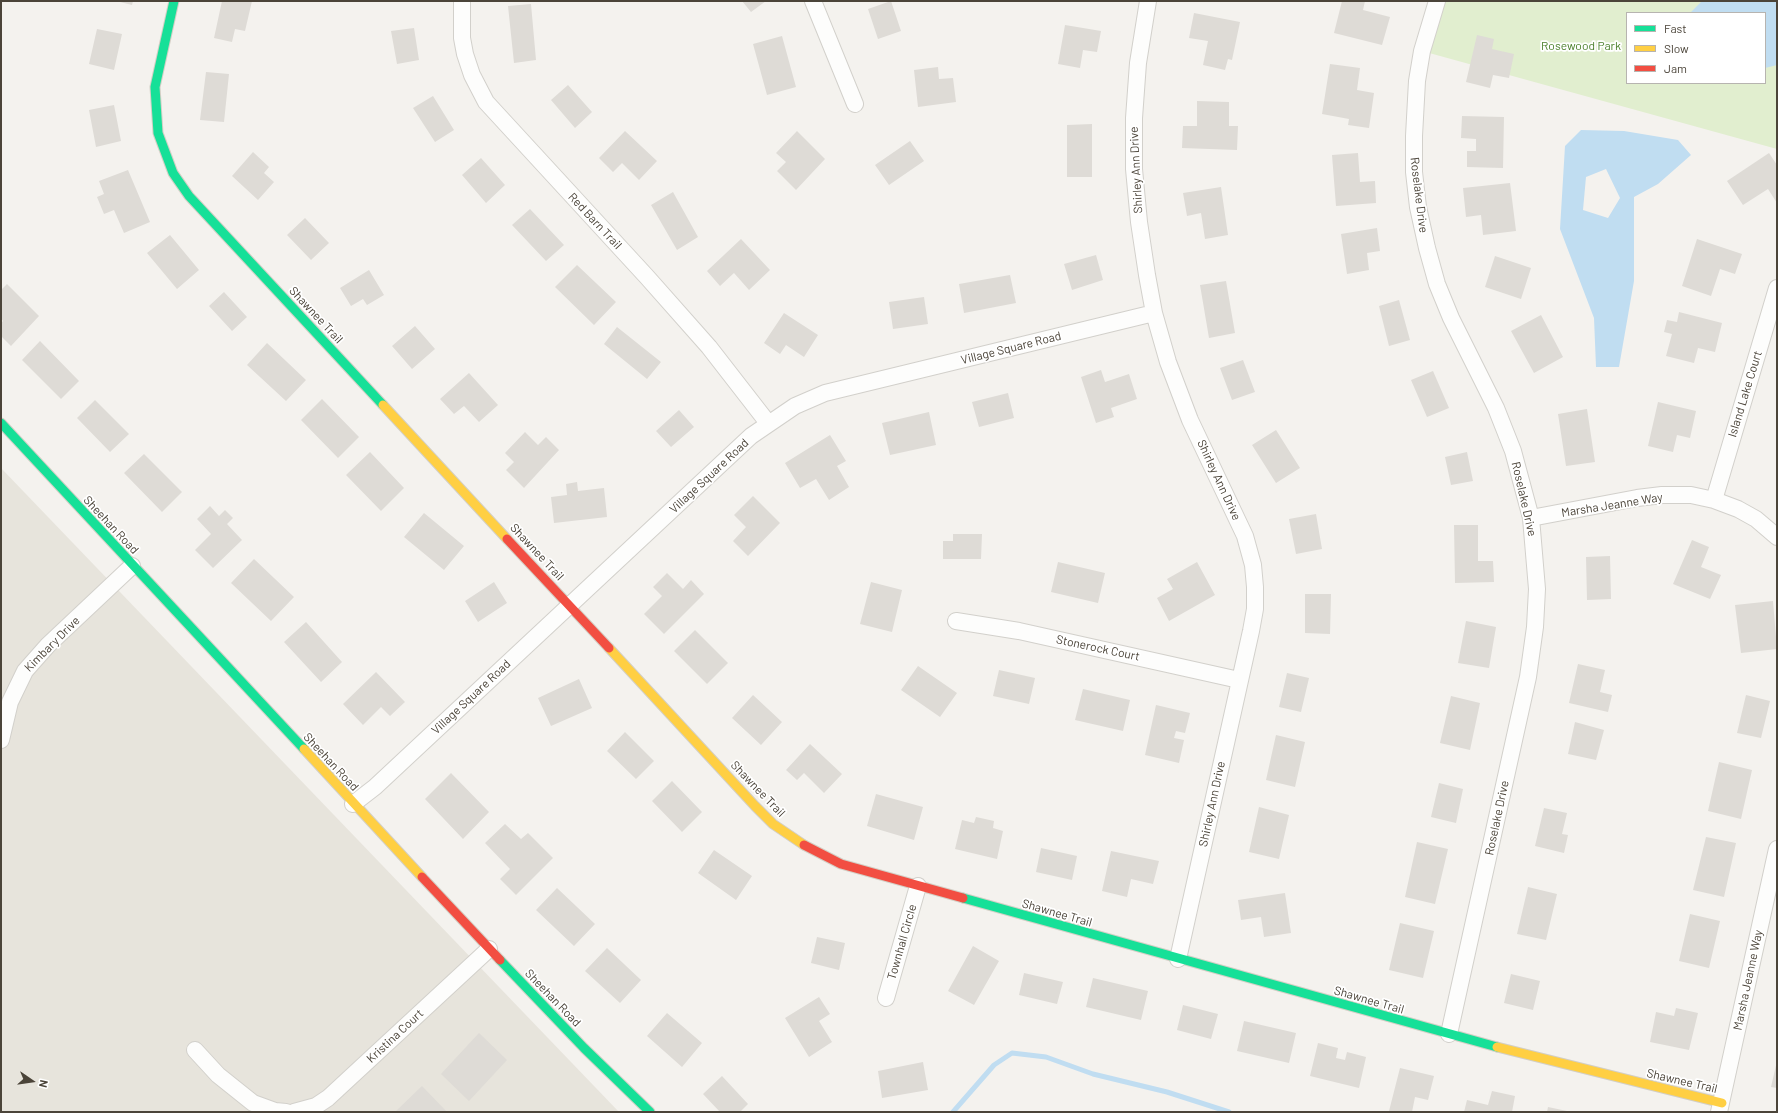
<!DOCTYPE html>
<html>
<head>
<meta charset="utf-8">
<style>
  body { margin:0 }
  #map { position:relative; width:1778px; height:1113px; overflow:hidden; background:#f4f2ee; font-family:Barlow,sans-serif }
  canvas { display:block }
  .frame { position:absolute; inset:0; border:2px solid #4b4439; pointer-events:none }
  .legend { position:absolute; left:1626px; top:12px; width:140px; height:72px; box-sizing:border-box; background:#fff; border:1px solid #b7b4b0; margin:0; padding:5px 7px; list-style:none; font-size:12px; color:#4b4439 }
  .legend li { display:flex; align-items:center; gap:8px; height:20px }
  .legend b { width:20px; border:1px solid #b7b4b0 }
  .north { position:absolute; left:12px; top:1061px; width:40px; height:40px; -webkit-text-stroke:3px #fff; paint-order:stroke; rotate:103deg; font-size:11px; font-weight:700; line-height:16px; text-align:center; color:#4b4439 }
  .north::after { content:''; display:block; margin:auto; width:14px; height:18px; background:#4b4439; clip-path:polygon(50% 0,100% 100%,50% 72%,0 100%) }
</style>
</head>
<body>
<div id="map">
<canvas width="1778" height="1113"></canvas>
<div class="frame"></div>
<ul class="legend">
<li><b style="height:5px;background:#16e098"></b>Fast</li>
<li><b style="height:5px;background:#ffcf43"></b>Slow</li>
<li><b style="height:5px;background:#f24e42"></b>Jam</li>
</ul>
<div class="north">N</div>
</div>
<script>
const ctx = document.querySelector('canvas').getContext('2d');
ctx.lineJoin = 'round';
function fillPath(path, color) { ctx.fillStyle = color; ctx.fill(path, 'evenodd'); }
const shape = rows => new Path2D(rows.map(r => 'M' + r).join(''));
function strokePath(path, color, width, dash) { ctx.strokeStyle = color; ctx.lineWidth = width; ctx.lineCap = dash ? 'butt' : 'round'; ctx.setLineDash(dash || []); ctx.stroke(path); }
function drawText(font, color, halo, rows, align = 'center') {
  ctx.font = font + ' Barlow,sans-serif'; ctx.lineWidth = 3.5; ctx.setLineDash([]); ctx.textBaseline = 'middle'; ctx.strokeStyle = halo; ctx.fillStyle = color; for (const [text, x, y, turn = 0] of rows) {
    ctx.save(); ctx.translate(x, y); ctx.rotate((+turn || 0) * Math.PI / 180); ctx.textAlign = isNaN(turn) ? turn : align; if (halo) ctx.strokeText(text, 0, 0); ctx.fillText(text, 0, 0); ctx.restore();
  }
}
const residential = shape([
  [1,468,619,1112,1,1112]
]);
const green = shape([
  [1437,1,1777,1,1777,149,1422,51],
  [1627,13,1765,13,1765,83,1627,83]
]);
const water = shape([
  [1702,1,1777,1,1777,65,1765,68,1765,13,1690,13],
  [1581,130,1624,131,1678,140,1691,155,1658,184,1634,197,1634,281,1619,367,1596,367,1594,318,1560,229,1565,146],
  [1606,169,1620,198,1608,218,1583,210,1586,177]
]);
const stream = shape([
  [953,1112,994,1065,1012,1053,1046,1057,1093,1074,1167,1092,1229,1112]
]);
const building = shape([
  [116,1,133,1,132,5],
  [222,1,252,1,245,31,235,29,232,42,214,38],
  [742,1,766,1,751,12],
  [891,1,901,31,878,39,868,9],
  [1342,1,1365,1,1363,10,1390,17,1382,45,1334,33],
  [531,4,536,60,514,63,508,6],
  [1194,13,1240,22,1232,60,1228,59,1225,70,1203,65,1208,41,1189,38],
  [1065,25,1101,31,1097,52,1083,50,1080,68,1058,64],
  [414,28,419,60,397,64,391,31],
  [97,29,122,34,114,70,89,64],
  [1477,35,1494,39,1492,49,1514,54,1509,78,1493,75,1490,88,1466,82],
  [782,36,796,87,767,95,753,44],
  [1330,64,1360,68,1357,90,1374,93,1369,128,1348,125,1349,119,1322,114],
  [938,67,939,79,953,78,956,102,918,107,914,70],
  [206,72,229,74,224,122,200,120],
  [568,85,592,112,575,128,551,100],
  [433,96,454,130,435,142,413,108],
  [1197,101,1229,102,1229,126,1238,126,1237,150,1182,148,1183,126,1197,126],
  [114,105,121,141,96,147,89,110],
  [1462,116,1504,117,1503,168,1467,167,1467,151,1476,151,1476,139,1461,138],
  [1092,124,1092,177,1067,177,1067,125],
  [625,131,657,161,639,180,622,163,613,172,599,158],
  [797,131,825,159,796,190,777,171,786,162,776,153],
  [910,141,924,161,889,185,875,165],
  [253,152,269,167,264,173,274,182,258,200,232,176],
  [1358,153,1360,182,1375,181,1376,203,1336,206,1332,155],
  [1769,153,1777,165,1777,203,1768,189,1743,205,1727,181],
  [481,158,505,185,486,203,462,175],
  [128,170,150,222,124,233,114,210,104,214,97,197,104,194,99,181],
  [1510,183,1516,231,1483,235,1481,215,1466,217,1463,188],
  [1221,187,1228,235,1205,239,1201,213,1187,216,1183,193],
  [673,192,698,237,677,250,651,205],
  [530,209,564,245,546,261,512,225],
  [305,218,329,243,311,260,287,235],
  [1377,228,1380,251,1367,253,1369,270,1347,274,1341,234],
  [170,235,199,270,177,289,147,253],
  [741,239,770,270,749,290,734,273,720,286,707,271],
  [1697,239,1742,254,1735,274,1720,269,1711,296,1682,286],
  [1096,255,1103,280,1072,290,1064,264],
  [1495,256,1531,268,1521,299,1485,287],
  [577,265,616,302,594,325,555,287],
  [369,270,384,295,367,305,363,299,351,306,340,288],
  [1010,275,1016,303,964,313,959,284],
  [1226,281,1235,333,1209,338,1200,285],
  [7,284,39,316,11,346,1,336,1,323,3,321,1,318,1,290],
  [224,292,247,317,232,331,209,306],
  [924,297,928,324,893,329,889,302],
  [1399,300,1410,340,1389,346,1379,306],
  [1679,312,1722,323,1715,352,1698,348,1694,363,1666,356,1672,334,1664,332,1667,320,1677,322],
  [784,313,818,335,804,357,786,345,780,354,764,343],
  [1541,315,1563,357,1534,373,1511,331],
  [415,326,435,349,412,369,392,346],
  [617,327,661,362,647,379,604,344],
  [40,341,79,381,61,399,22,360],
  [267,343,306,380,286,401,247,365],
  [1243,360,1255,392,1232,400,1220,368],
  [1101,370,1105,382,1129,374,1137,399,1111,408,1114,417,1096,423,1081,377],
  [1433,371,1449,408,1427,417,1411,380],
  [469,373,498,405,479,422,464,406,454,414,440,399],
  [1008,393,1014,418,979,427,972,402],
  [322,399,359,437,338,458,301,420],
  [95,400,129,434,110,452,77,418],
  [1658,402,1696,411,1690,438,1677,435,1673,452,1648,446],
  [1587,409,1595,462,1566,466,1558,414],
  [679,410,694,427,671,447,656,431],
  [929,412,936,445,890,455,882,423],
  [1276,430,1300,468,1276,483,1252,445],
  [525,432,538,445,546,437,559,450,524,488,506,470,514,462,505,453],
  [830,435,846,461,837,466,849,487,829,500,816,479,800,488,785,463],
  [370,452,404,488,381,511,346,475],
  [1467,452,1473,481,1451,485,1445,457],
  [144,454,182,492,162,512,124,473],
  [577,482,578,491,604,488,607,517,554,523,551,497,567,495,566,484],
  [753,496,780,523,748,556,733,541,746,527,734,515],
  [210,506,219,516,225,510,233,518,227,524,242,540,213,568,195,550,211,534,197,519],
  [424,513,464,546,444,570,404,537],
  [1316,514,1322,549,1296,554,1289,519],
  [1454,525,1478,525,1478,561,1493,561,1494,582,1455,583],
  [953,534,982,534,981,559,943,559,943,541,953,541],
  [1692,540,1709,547,1701,567,1721,575,1710,599,1673,584],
  [1610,556,1611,599,1587,600,1586,557],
  [254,559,294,597,271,621,231,583],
  [1058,562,1105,573,1098,603,1051,592],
  [1197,562,1215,595,1169,621,1157,598,1173,589,1167,579],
  [667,573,683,589,691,580,704,594,664,634,644,614,662,596,653,587],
  [494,582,507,603,478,622,465,601],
  [871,582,902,590,892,632,860,624],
  [1305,594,1331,594,1330,634,1305,633],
  [1773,601,1777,649,1741,653,1735,605],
  [1466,621,1496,627,1489,668,1458,663],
  [306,622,342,662,321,682,284,642],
  [695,630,728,663,707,684,674,651],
  [1578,664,1605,670,1600,692,1612,695,1608,712,1569,703],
  [918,666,957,693,940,717,901,690],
  [999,670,1035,678,1029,704,993,696],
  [376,672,405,702,390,716,381,707,363,725,343,704],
  [1287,673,1309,678,1301,712,1279,707],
  [579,679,592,708,551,726,538,698],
  [1083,689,1130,700,1123,731,1075,720],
  [753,695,782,722,761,745,732,718],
  [1746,695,1770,701,1761,738,1737,733],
  [1451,696,1480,703,1470,750,1440,743],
  [1156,705,1190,713,1185,733,1176,731,1174,738,1184,740,1179,763,1145,755],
  [1575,722,1604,730,1596,760,1568,754],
  [625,732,654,761,636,779,607,751],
  [1276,735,1305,742,1295,787,1266,780],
  [810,744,842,774,824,793,804,773,797,780,786,770],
  [1719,762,1752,770,1741,819,1708,811],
  [451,773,489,812,463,839,425,799],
  [672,781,702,812,682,832,652,801],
  [1439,783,1463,789,1456,823,1431,817],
  [876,794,923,807,914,840,867,826],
  [1259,807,1289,815,1279,859,1249,852],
  [1544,808,1567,813,1562,834,1568,835,1564,853,1535,846],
  [976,817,994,821,993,828,1003,831,997,859,955,849,962,820,974,823],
  [505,824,521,839,528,833,553,858,516,895,500,879,510,869,485,843],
  [1706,837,1736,843,1724,897,1693,890],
  [1417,842,1448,849,1435,904,1405,897],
  [1041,848,1077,856,1072,880,1036,872],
  [714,850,752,876,736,900,698,873],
  [1111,851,1159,861,1153,884,1131,879,1127,897,1102,891],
  [1528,887,1557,894,1546,940,1517,934],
  [557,888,595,924,574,946,536,910],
  [1285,893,1291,933,1264,937,1261,917,1241,920,1238,900],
  [1690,914,1720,921,1709,968,1679,961],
  [1400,923,1434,931,1423,978,1389,970],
  [817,937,845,943,839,970,811,963],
  [973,946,999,961,974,1005,948,991],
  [607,948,641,980,620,1003,585,971],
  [1024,973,1063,982,1057,1004,1019,995],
  [1511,974,1540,981,1533,1010,1504,1003],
  [1093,978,1148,991,1141,1020,1086,1007],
  [819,997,830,1014,819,1021,832,1042,809,1057,785,1018],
  [1183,1005,1218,1014,1211,1039,1177,1030],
  [1676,1008,1698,1013,1689,1050,1650,1042,1656,1012,1674,1016],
  [667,1013,702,1043,682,1067,647,1036],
  [1244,1021,1296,1033,1289,1063,1237,1051],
  [479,1033,507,1060,469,1101,441,1074],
  [1318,1043,1338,1048,1336,1058,1345,1060,1347,1052,1366,1057,1359,1088,1310,1076],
  [1777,1061,1777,1088,1771,1087],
  [923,1062,928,1090,882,1098,878,1071],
  [1400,1068,1434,1076,1428,1100,1415,1097,1412,1112,1389,1111],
  [722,1076,748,1104,740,1112,720,1112,703,1094],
  [422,1086,447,1112,395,1112],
  [1492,1091,1515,1096,1512,1112,1464,1112,1467,1100,1488,1105],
  [1548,1107,1567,1111,1567,1112,1547,1112]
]);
const street = shape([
  [462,1,462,38,465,54,472,75,486,102,647,277,709,347,768,423],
  [813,1,855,104],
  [1148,1,1138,63,1134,118,1134,169,1139,222,1147,275,1154,313,1168,362,1190,420,1245,536,1253,565,1255,587,1255,609,1251,631,1178,959],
  [1437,1,1422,51,1417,81,1414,136,1414,172,1418,207,1427,248,1437,284,1451,318,1496,408,1513,451,1531,518,1537,589,1535,627,1528,677,1449,1034],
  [1714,500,1777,288],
  [1531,518,1637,498,1662,495,1691,495,1714,500,1738,509,1756,519,1777,537],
  [956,621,1019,631,1239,680],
  [1,740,10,702,25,671,48,645,132,566],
  [353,804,375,787,751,436,795,406,825,393,1154,313],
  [886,998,918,886],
  [195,1050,218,1075,253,1103,275,1111,286,1112],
  [294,1112,316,1106,328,1098,489,949],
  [1719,1112,1777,849]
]);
const fast = shape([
  [174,1,155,87,158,133,173,173,189,196,383,405],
  [1,423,304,749],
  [963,898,1497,1047],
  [500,960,584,1048,650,1112]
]);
const slow = shape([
  [383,405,507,539],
  [609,648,755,806,773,824,804,845],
  [304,749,422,877],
  [1497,1047,1722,1103]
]);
const jam = shape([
  [507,539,609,648],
  [804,845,841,864,963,898],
  [422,877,500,960]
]);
const parkNames = [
  ["Rosewood Park",1581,46]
];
const streetNames = [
  ["Shirley Ann Drive",1136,170,-93],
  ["Roselake Drive",1419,195,83],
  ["Red Barn Trail",595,221,47],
  ["Shawnee Trail",316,315,47],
  ["Village Square Road",1011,348,-14],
  ["Island Lake Court",1745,394,-73],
  ["Village Square Road",709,476,-43],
  ["Shirley Ann Drive",1219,480,65],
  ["Roselake Drive",1524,499,77],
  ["Marsha Jeanne Way",1612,505,-9],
  ["Sheehan Road",111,525,47],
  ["Shawnee Trail",537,552,47],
  ["Kimbary Drive",52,644,-45],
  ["Stonerock Court",1098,648,12],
  ["Village Square Road",471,697,-43],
  ["Sheehan Road",331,762,47],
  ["Shawnee Trail",758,789,46],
  ["Shirley Ann Drive",1212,804,-78],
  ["Roselake Drive",1497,818,-78],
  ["Shawnee Trail",1057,913,16],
  ["Townhall Circle",902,942,-74],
  ["Marsha Jeanne Way",1748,980,-78],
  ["Sheehan Road",553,998,46],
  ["Shawnee Trail",1369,1000,16],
  ["Kristina Court",395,1036,-43],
  ["Shawnee Trail",1682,1081,13]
];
fillPath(residential, '#e7e4dc');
fillPath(green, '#e1eecf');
fillPath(water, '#c0ddf1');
strokePath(stream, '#c0ddf1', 5);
fillPath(building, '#dedbd6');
strokePath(street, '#d2d0cb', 18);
strokePath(fast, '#d3cfc5', 11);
strokePath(slow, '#d3cfc5', 11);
strokePath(jam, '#d3cfc5', 11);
strokePath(street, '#fdfdfc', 16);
strokePath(fast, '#16e098', 9);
strokePath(slow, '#ffcf43', 9);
strokePath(jam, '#f24e42', 9);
drawText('12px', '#4a7f2a', '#fff', parkNames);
drawText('12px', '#4b4439', '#fff', streetNames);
</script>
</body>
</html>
